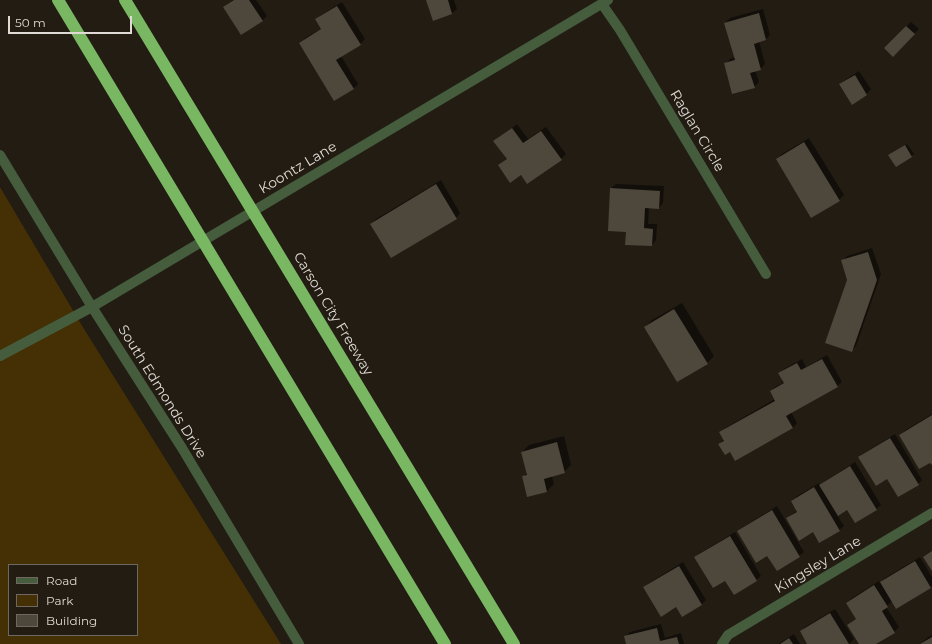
<!DOCTYPE html>
<html>
<head>
<meta charset="utf-8">
<style>
  body { margin:0 }
  #map { position:relative; width:932px; height:644px; overflow:hidden; background:#221c13; font-family:Montserrat,sans-serif }
  canvas { display:block }
  .legend { position:absolute; left:8px; top:564px; width:130px; height:72px; box-sizing:border-box; background:#221c13; border:1px solid #6e6860; margin:0; padding:5px 7px; list-style:none; font-size:12px; color:#dfdbd4 }
  .legend li { display:flex; align-items:center; gap:8px; height:20px }
  .legend b { width:20px; border:1px solid #6e6860 }
  .scale { position:absolute; left:8px; top:16px; width:124px; height:18px; box-sizing:border-box; border:2px solid #dfdbd4; border-top:0; padding-left:5px; font-size:12px; line-height:14px; white-space:nowrap; color:#dfdbd4; -webkit-text-stroke:3px #221c13; paint-order:stroke }
</style>
</head>
<body>
<div id="map">
<canvas width="932" height="644"></canvas>
<ul class="legend">
<li><b style="height:5px;background:#455d3d"></b>Road</li>
<li><b style="height:11px;background:#453006"></b>Park</li>
<li><b style="height:11px;background:#4e473c"></b>Building</li>
</ul>
<div class="scale">50 m</div>
</div>
<script>
const ctx = document.querySelector('canvas').getContext('2d');
ctx.lineJoin = 'round';
function fillPath(path, color) { ctx.fillStyle = color; ctx.fill(path, 'evenodd'); }
const shape = rows => new Path2D(rows.map(r => 'M' + r).join(''));
function strokePath(path, color, width, dash) { ctx.strokeStyle = color; ctx.lineWidth = width; ctx.lineCap = dash ? 'butt' : 'round'; ctx.setLineDash(dash || []); ctx.stroke(path); }
function drawText(font, color, halo, rows, align = 'center') {
  ctx.font = font + ' Montserrat,sans-serif'; ctx.lineWidth = 3; ctx.setLineDash([]); ctx.textBaseline = 'middle'; ctx.strokeStyle = halo; ctx.fillStyle = color; for (const [text, x, y, turn = 0] of rows) {
    ctx.save(); ctx.translate(x, y); ctx.rotate((+turn || 0) * Math.PI / 180); ctx.textAlign = isNaN(turn) ? turn : align; if (halo) ctx.strokeText(text, 0, 0); ctx.fillText(text, 0, 0); ctx.restore();
  }
}
const green = shape([
  [0,187,84,329,281,644,0,644],
  [9,565,137,565,137,635,9,635]
]);
const shadow = shape([
  [233,0,256,0,267,16,262,21,224,7],
  [427,0,454,0,457,9,452,13,433,20],
  [342,2,365,39,360,44,341,56,358,84,353,89,300,43,305,38,322,28,316,19,321,15],
  [763,9,770,35,766,39,759,41,765,64,760,69,755,70,759,82,754,87,725,64,730,59,735,57,725,23,730,18],
  [911,22,919,29,893,55,885,48],
  [859,71,871,89,867,94,852,103,840,84,845,80],
  [517,124,528,139,546,127,566,154,561,159,522,174,499,166,507,159,495,141],
  [809,138,844,195,839,200,777,159,782,154],
  [907,144,914,154,896,166,891,154],
  [441,180,460,213,456,218,371,224,376,219],
  [616,184,664,186,663,203,659,208,649,207,648,224,657,224,656,240,652,245,627,231,611,188],
  [872,248,881,274,856,346,851,351,848,280,842,261,847,256],
  [682,303,714,356,707,363,645,327,652,320],
  [827,355,842,382,837,386,791,412,797,423,793,428,731,451,719,444,724,439,720,433,725,428,775,399,771,391,775,387,784,382,780,374,784,369,802,359,806,367],
  [932,414,932,463,900,435,904,431],
  [895,434,922,480,918,484,887,478,860,457,864,453],
  [564,436,571,465,564,472,552,476,554,484,547,491,528,496,523,477,527,473,522,452,529,445],
  [855,462,881,505,876,509,847,509,837,515,844,526,839,530,814,531,787,518,798,510,792,501,797,496,819,483,820,485,825,481],
  [777,506,804,552,799,556,768,554,738,532,743,527],
  [735,532,761,576,756,580,725,579,695,557,700,553],
  [920,557,932,577,932,586,896,608,892,601,886,607,899,627,894,632,874,644,860,644,848,625,857,618,847,603,852,598,879,581,880,583,885,578],
  [683,562,706,600,702,604,677,606,644,587,649,583],
  [835,609,854,639,849,644,809,644,801,631,805,627],
  [661,624,665,638,681,633,684,644,627,644,625,637,630,632],
  [794,634,800,644,778,644],
  [932,635,932,644,920,644,927,638]
]);
const building = shape([
  [234,0,249,0,263,21,241,35,223,7],
  [426,0,448,0,452,14,433,21],
  [337,6,361,45,336,60,354,89,334,101,299,43,321,29,315,19],
  [759,13,766,40,754,44,761,70,750,73,755,88,732,94,724,63,735,60,724,23],
  [906,26,915,34,893,57,884,48],
  [855,75,867,95,852,105,839,84],
  [512,128,523,143,541,131,562,160,527,184,521,175,510,183,498,165,507,159,493,141],
  [804,142,840,201,811,218,776,159],
  [905,145,912,157,896,167,888,155],
  [436,184,457,219,391,258,370,224],
  [610,188,660,191,659,209,645,208,644,228,653,229,652,246,625,245,626,232,608,231],
  [868,252,877,280,852,352,825,343,847,280,841,260],
  [674,309,708,364,677,382,644,327],
  [822,359,838,387,786,416,793,428,735,461,730,452,725,455,718,444,724,441,719,432,775,401,770,391,784,383,778,373,797,363,801,370],
  [932,415,932,465,930,463,919,469,899,435],
  [890,438,919,485,898,497,887,479,876,486,858,457],
  [557,442,565,473,544,479,547,492,527,497,522,476,527,475,521,452],
  [850,466,877,510,855,523,847,510,838,516,819,485],
  [814,487,840,531,819,543,813,532,799,541,786,518,797,512,791,501],
  [772,510,800,557,777,571,767,556,756,563,737,531],
  [730,536,757,581,734,595,725,581,713,588,694,557],
  [932,551,932,571,923,557],
  [915,561,931,588,896,609,880,582],
  [679,566,702,605,682,617,676,607,661,617,643,587],
  [874,585,888,607,882,611,895,633,876,644,859,644,847,625,856,619,846,603],
  [830,613,849,644,807,644,800,631],
  [657,628,660,641,677,637,679,644,626,644,624,636],
  [932,637,932,644,920,644],
  [789,638,793,644,780,644]
]);
const minor = shape([
  [602,4,620,30,766,274],
  [0,155,92,307,182,448,299,644],
  [0,356,92,307,608,0],
  [722,644,728,635,932,513]
]);
const highway = shape([
  [58,0,445,644],
  [125,0,514,644]
]);
const streetNames = [
  ["Raglan Circle",697,131,59],
  ["Koontz Lane",298,168,-31],
  ["Carson City Freeway",333,314,59],
  ["South Edmonds Drive",162,392,58],
  ["Kingsley Lane",818,565,-31]
];
fillPath(green, '#453006');
fillPath(shadow, '#0007');
fillPath(building, '#4e473c');
strokePath(minor, '#455d3d', 10);
strokePath(highway, '#79b763', 12);
drawText('14px', '#dfdbd4', '#221c13', streetNames);
</script>
</body>
</html>
